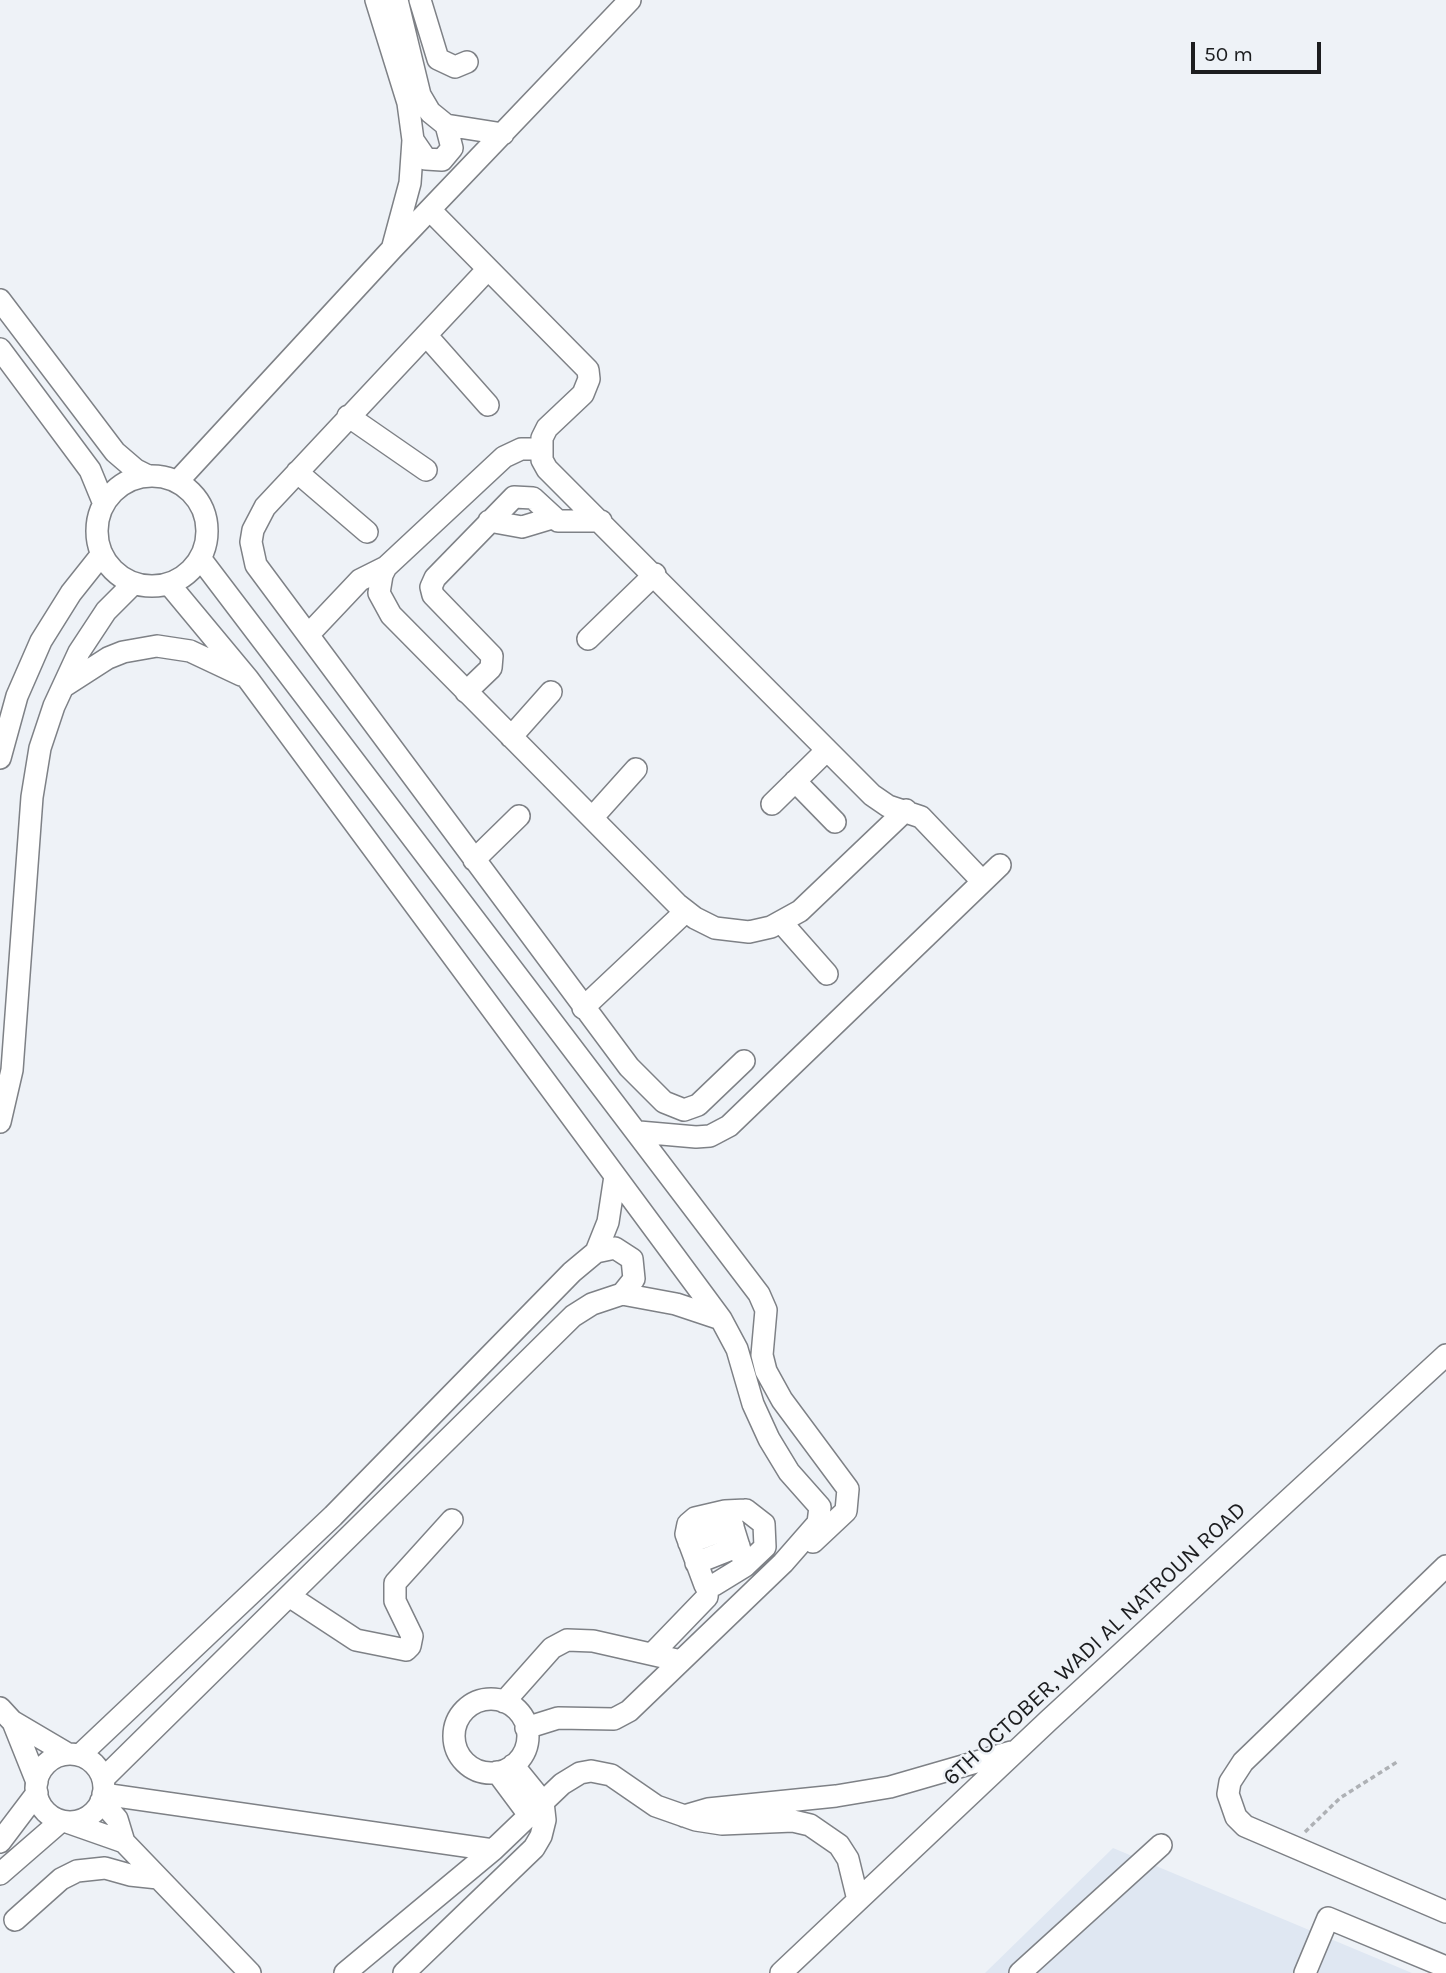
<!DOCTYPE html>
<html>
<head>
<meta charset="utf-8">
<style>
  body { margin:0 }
  #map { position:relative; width:1446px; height:1973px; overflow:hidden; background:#eef2f7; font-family:Karla,sans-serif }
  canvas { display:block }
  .scale { position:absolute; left:1191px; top:42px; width:130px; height:32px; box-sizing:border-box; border:4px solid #1c1d1f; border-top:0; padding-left:9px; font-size:21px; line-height:24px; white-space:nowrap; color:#1c1d1f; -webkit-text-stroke:5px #eef2f7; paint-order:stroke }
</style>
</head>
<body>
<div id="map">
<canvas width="1446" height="1973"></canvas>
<div class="scale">50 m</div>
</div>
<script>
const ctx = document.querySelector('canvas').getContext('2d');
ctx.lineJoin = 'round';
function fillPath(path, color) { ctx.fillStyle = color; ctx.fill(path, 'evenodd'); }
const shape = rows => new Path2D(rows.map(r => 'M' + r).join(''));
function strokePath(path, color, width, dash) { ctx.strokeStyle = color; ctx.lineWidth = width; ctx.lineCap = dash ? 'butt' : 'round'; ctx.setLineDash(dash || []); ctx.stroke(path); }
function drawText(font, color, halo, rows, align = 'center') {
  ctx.font = font + ' Karla,sans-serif'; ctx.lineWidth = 5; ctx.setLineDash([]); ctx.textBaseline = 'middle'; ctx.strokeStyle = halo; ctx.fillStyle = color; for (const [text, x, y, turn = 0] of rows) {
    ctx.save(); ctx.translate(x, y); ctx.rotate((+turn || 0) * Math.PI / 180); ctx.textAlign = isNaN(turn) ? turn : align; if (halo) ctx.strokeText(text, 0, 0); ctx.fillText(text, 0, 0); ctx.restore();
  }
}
const built = shape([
  [1113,1848,1412,1973,985,1973]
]);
const path = shape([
  [1305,1832,1340,1798,1397,1762]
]);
const minor = shape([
  [376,0,408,103,413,140,410,183,393,246],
  [397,0,420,95,430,112,446,125,503,134],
  [420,0,438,59,455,67,467,62],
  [413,140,426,159,442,160,452,148,446,125],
  [430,210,588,370,589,379,583,394,547,428,542,438,542,460,547,469,872,795,888,806,921,817,982,881],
  [488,269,265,507,253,530,251,542,256,565,629,1067,664,1102,684,1110,698,1105,744,1061],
  [0,300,115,452,136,470,148,476],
  [426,335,488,405],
  [0,349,90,470,104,504],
  [348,416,426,470],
  [540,449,521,449,504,457,386,567,382,575,379,593,391,615,677,904,695,918,715,928,749,932,771,927,800,911,906,810],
  [297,472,367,532],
  '97 531a55 55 0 1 1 110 0a55 55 0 1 1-110 0Z',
  [177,482,392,249,630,0],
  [489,521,522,527,552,518],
  [200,558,759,1294,766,1310,762,1355,766,1371,782,1400,848,1489,846,1511,813,1542],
  [169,584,248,679,721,1319,737,1349,753,1404,769,1439,789,1472,820,1507,818,1523,783,1563,629,1711,614,1719,558,1718,526,1728],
  [308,635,360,580,386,567],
  [588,639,655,574],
  [63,687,108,658,123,652,157,646,190,651,241,675],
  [466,692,491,668,492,656,433,595,431,587,435,578,514,497,533,498,558,521,601,521],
  [511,737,551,692],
  [0,758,17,696,41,641,71,593,102,554],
  [795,781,835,822],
  [772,804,827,750],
  [592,818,636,769],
  [474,860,519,816],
  [782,923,827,974],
  [583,1008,685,912],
  [0,1122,12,1070,32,797,40,748,54,706,79,652,106,611,134,583],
  [639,1132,696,1137,710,1136,729,1126,1000,865],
  [596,1252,615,1248,632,1259,634,1279,622,1294],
  [746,1510,764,1524,765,1547,745,1566,714,1585,705,1585,686,1534,688,1524,695,1518,725,1511,746,1510],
  [728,1511,745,1566],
  [689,1543,733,1526],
  [696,1563,739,1546],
  [1446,1566,1243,1762,1230,1782,1228,1794,1236,1817,1245,1826,1446,1912],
  [289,1596,356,1640,406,1650,410,1646,412,1636,395,1601,395,1583,452,1520],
  [652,1654,707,1597,708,1586],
  '454 1736a37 37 0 1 1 74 0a37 37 0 1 1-74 0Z',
  [504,1702,552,1648,567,1640,593,1641,681,1661],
  [0,1708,12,1721,68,1754],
  [13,1722,37,1782],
  '36 1788a34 34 0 1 1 68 0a34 34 0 1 1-68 0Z',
  [80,1755,333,1516,572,1272,596,1252,608,1222,615,1176],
  [497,1772,529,1815],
  [103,1779,573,1316,592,1304,622,1294,676,1304,721,1319],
  [103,1794,493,1850],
  [101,1801,117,1819,124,1842],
  [684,1816,708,1809,836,1796,890,1787,1011,1752],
  [67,1822,124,1842,250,1973],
  [0,1842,37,1793],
  [0,1874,61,1821],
  [15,1920,61,1879,77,1871,105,1868,130,1875,158,1878],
  [345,1973,493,1850,562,1784,580,1773,591,1771,611,1775,656,1806,696,1820,722,1824,793,1821,810,1825,839,1845,848,1859,858,1900],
  [404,1973,534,1848,541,1836,545,1820,543,1802,513,1765],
  [781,1973,1048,1721,1446,1355],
  [1020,1973,1161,1845],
  [1305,1973,1328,1918,1446,1967]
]);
const streetNames = [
  ["6TH OCTOBER, WADI AL NATROUN ROAD",1095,1644,-43]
];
fillPath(built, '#dfe7f2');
strokePath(minor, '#7e8186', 24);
strokePath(path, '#aeb1b5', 3.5, [5, 3.5]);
strokePath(minor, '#fff', 21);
drawText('23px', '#1c1d1f', '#eef2f7', streetNames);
</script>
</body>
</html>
